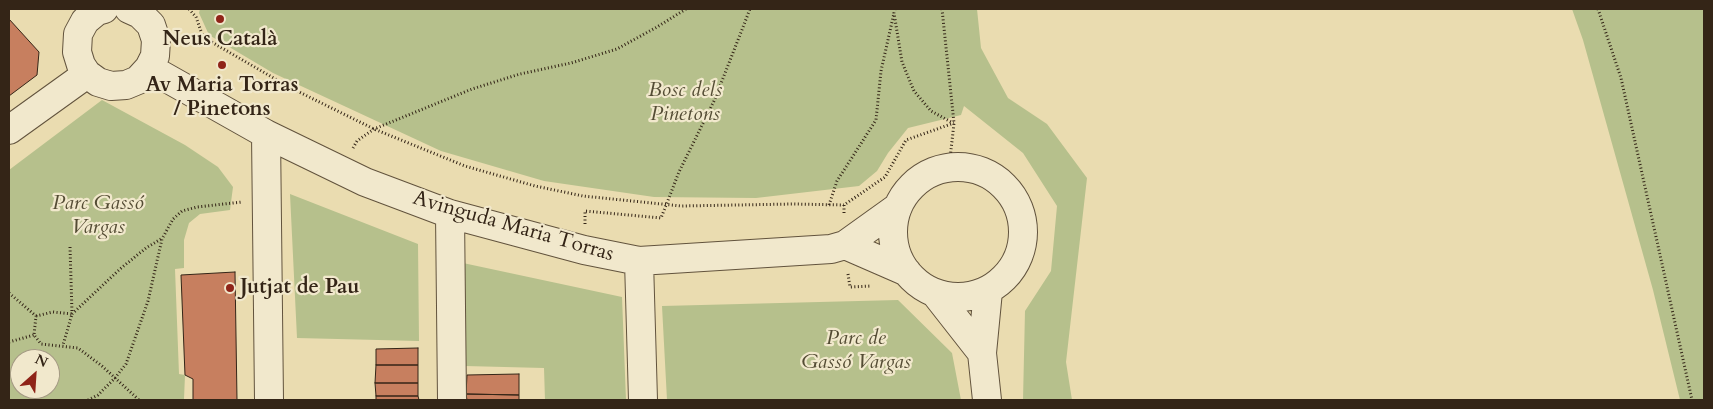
<!DOCTYPE html>
<html>
<head>
<meta charset="utf-8">
<style>
  body { margin:0 }
  #map { position:relative; width:1713px; height:409px; overflow:hidden; background:#eadcb0; font-family:Cardo,serif }
  canvas { display:block }
  .frame { position:absolute; inset:0; border:10px solid #342517; pointer-events:none }
  .north { position:absolute; left:10px; top:349px; width:50px; height:50px; box-sizing:border-box; background:#f1e8cc; border:1px solid #a59a84; border-radius:50%; rotate:26deg; font-size:14px; font-weight:700; line-height:20px; text-align:center; color:#342517 }
  .north::after { content:''; display:block; margin:auto; width:18px; height:22px; background:#8f2418; clip-path:polygon(50% 0,100% 100%,50% 72%,0 100%) }
</style>
</head>
<body>
<div id="map">
<canvas width="1713" height="409"></canvas>
<div class="frame"></div>
<div class="north">N</div>
</div>
<script>
const ctx = document.querySelector('canvas').getContext('2d');
ctx.lineJoin = 'round';
function fillPath(path, color) { ctx.fillStyle = color; ctx.fill(path, 'evenodd'); }
const shape = rows => new Path2D(rows.map(r => 'M' + r).join(''));
function strokePath(path, color, width, dash) { ctx.strokeStyle = color; ctx.lineWidth = width; ctx.lineCap = dash ? 'butt' : 'round'; ctx.setLineDash(dash || []); ctx.stroke(path); }
function drawText(font, color, halo, rows, align = 'center') {
  ctx.font = font + ' Cardo,serif'; ctx.lineWidth = 4.5; ctx.setLineDash([]); ctx.textBaseline = 'middle'; ctx.strokeStyle = halo; ctx.fillStyle = color; for (const [text, x, y, turn = 0] of rows) {
    ctx.save(); ctx.translate(x, y); ctx.rotate((+turn || 0) * Math.PI / 180); ctx.textAlign = isNaN(turn) ? turn : align; if (halo) ctx.strokeText(text, 0, 0); ctx.fillText(text, 0, 0); ctx.restore();
  }
}
const green = shape([
  [200,9,977,9,981,48,1008,98,1047,124,1087,178,1066,362,1072,400,1023,400,1025,311,1051,271,1057,206,1023,153,964,106,961,115,908,128,888,153,877,171,859,186,756,198,654,197,544,181,441,151,273,73,209,35,199,13],
  [1572,9,1704,9,1704,400,1680,400,1653,290,1583,40],
  [102,100,185,145,218,167,233,187,230,210,200,214,189,223,184,240,184,268,175,269,179,374,185,375,184,399,9,400,9,170],
  [20,359,50,359,50,389,20,389],
  [290,194,418,244,419,341,297,338],
  [463,263,622,297,626,400,545,400,544,368,465,366],
  [898,300,952,353,961,400,667,400,662,306]
]);
const building = shape([
  [9,19,39,52,37,75,9,96,9,19],
  [235,272,237,400,193,400,193,379,185,375,181,275,235,272],
  [418,348,418,365,376,365,376,349,418,348],
  [376,365,418,365,418,383,375,383,376,365],
  [519,374,519,395,466,394,467,375,519,374],
  [375,383,418,383,418,396,376,396,375,383],
  [466,394,519,395,519,400,467,400,466,394],
  [376,396,418,396,419,400,376,400,376,396]
]);
const path = shape([
  [189,9,196,17,203,37,289,87,374,129,465,166,535,186,583,196,681,206,794,204,844,205],
  [895,9,894,13,902,62,914,91,931,111,953,123],
  [942,9,954,123,949,168],
  [1598,9,1621,78,1692,400],
  [353,148,357,141,374,129,472,89,520,74,571,63,617,49,657,27,686,9],
  [829,205,837,181,876,120,881,71,894,13],
  [844,213,844,205,885,177,906,140,954,123],
  [585,224,585,211,661,218,679,172,715,99,750,9],
  [70,247,72,313],
  [848,274,850,287,871,286],
  [9,293,36,316,34,335,41,344,78,348,102,366,139,400],
  [72,314,120,269,146,248,161,239],
  [36,316,53,312,72,314,63,345],
  [9,342,34,335],
  [88,400,98,395,115,378,126,364,148,301,162,239,173,219,182,211,197,207,242,202]
]);
const minor = shape([
  [104,9,97,11,85,21,78,34,77,52,81,65,87,74,98,82,111,86,126,85,138,80,149,68,155,56,156,40,151,25,140,14,129,9],
  [149,68,266,134,365,182,450,214,584,250,639,261,831,249,845,245,898,207],
  [9,130,87,74],
  [266,134,269,400],
  '893 232a65 65 0 1 1 130 0a65 65 0 1 1-130 0Z',
  [450,214,452,400],
  [845,245,907,272],
  [639,261,643,400],
  [935,293,982,353],
  [987,400,982,353,988,291]
]);
const markers = [
  [220,19,5,"#8f2418"],
  [222,65,5,"#8f2418"],
  [230,288,5,"#8f2418"]
];
const poiNames = [
  ["Neus Català",220,40],
  ["Av Maria Torras",222,86],
  ["/ Pinetons",222,110],
  ["Jutjat de Pau",240,288,"left"]
];
const parkNames = [
  ["Bosc dels",685,91],
  ["Pinetons",685,115],
  ["Parc Gassó",98,204],
  ["Vargas",98,228],
  ["Parc de",856,339],
  ["Gassó Vargas",856,363]
];
const streetNames = [
  ["Avinguda Maria Torras",513,227,16]
];
fillPath(green, '#b6c08c');
fillPath(building, '#c77f5f');
strokePath(building, '#342517', 1);
strokePath(minor, '#62533d', 30);
strokePath(path, '#342517', 3, [1, 2.5]);
strokePath(minor, '#f1e8cc', 28);
for (const [x, y, r, color] of markers) { const dot = new Path2D(); dot.arc(x, y, r, 0, 2 * Math.PI); ctx.fillStyle = color; ctx.fill(dot); strokePath(dot, '#f1e8cc', 2); }
drawText('bold 21px', '#342517', '#f1e8cc', poiNames);
drawText('italic 21px', '#544c34', '#f1e8cc', parkNames);
drawText('21px', '#342517', '#f1e8cc', streetNames);
</script>
</body>
</html>
